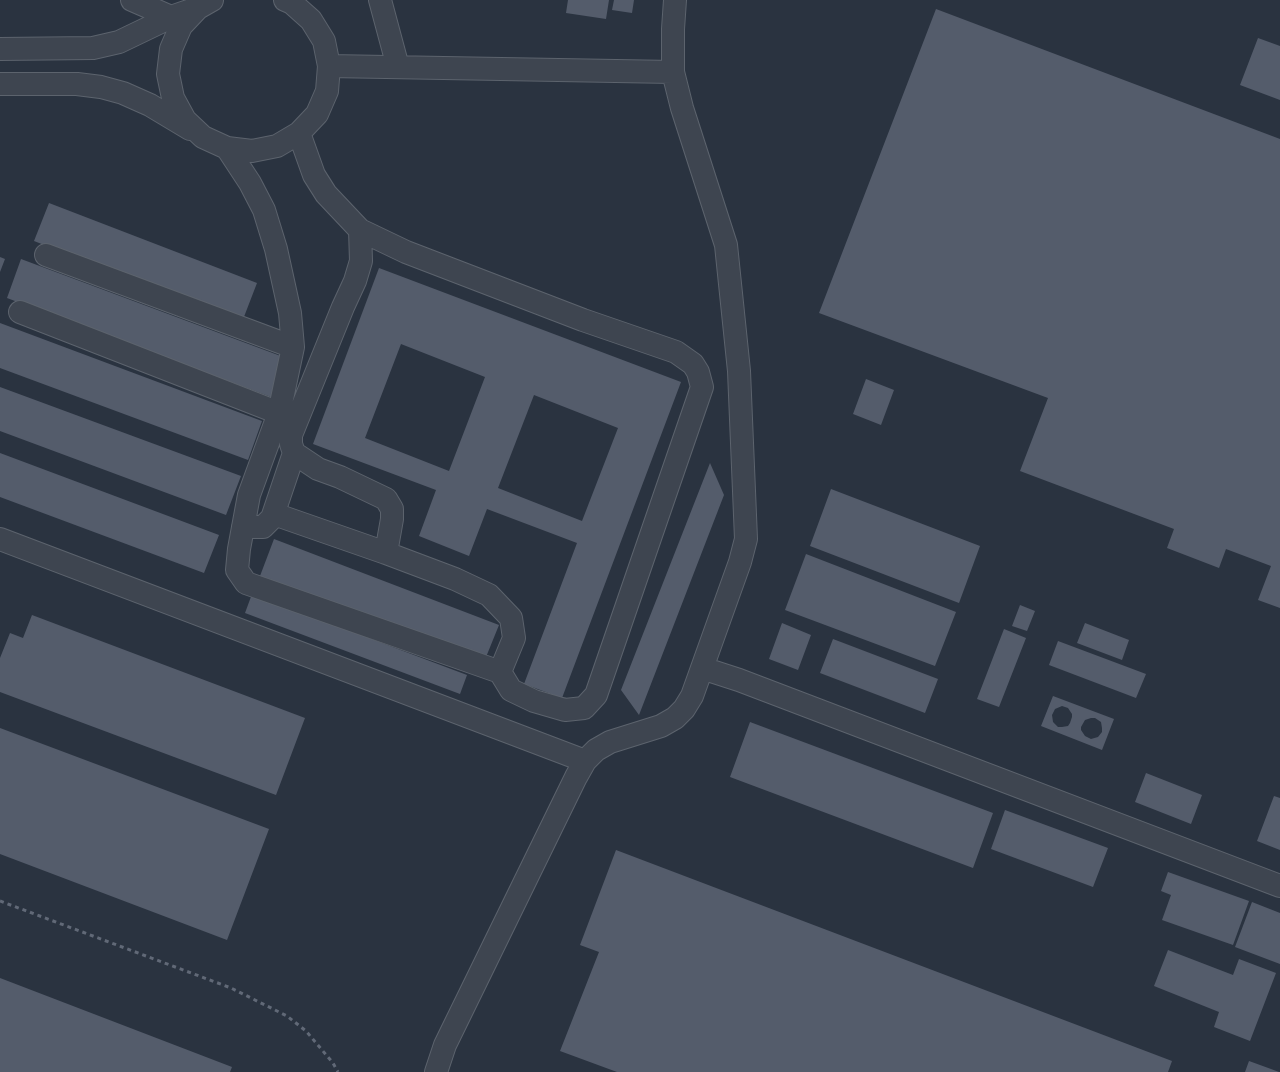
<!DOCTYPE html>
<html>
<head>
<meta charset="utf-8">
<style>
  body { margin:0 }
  canvas { display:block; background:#2a3340 }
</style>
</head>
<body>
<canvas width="1280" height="1072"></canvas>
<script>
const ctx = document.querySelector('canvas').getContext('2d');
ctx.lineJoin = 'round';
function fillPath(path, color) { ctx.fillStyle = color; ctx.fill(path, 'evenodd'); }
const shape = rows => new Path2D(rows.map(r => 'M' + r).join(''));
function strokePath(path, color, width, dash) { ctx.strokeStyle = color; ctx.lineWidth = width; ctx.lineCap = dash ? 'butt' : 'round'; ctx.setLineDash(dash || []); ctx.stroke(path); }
const building = shape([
  [568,0,609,0,606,19,566,13],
  [614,0,634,0,632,13,612,10],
  [936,9,1280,139,1280,608,1258,600,1271,566,1226,549,1219,568,1167,548,1174,529,1020,471,1048,398,819,313],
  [1258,38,1280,46,1280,100,1240,85],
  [49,203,257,283,242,322,34,241],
  [0,257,5,259,0,272],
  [21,259,286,358,271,397,7,298],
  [379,268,681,382,562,698,524,684,577,543,487,509,469,556,419,536,436,490,313,444],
  [401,344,485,377,449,471,365,438],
  [534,395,618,428,582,521,498,488],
  [0,323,262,421,248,460,0,368],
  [866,379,894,390,881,425,853,414],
  [0,387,241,476,226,515,0,431],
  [0,453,219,535,204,573,0,497],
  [710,463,724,495,639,715,621,690],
  [831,489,980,546,959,603,810,546],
  [274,539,499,625,484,662,260,576],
  [806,554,956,612,935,666,785,610],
  [252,594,467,675,460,694,245,613],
  [1020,605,1035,611,1027,631,1012,626],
  [32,615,305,718,276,795,0,692,0,658,10,633,23,638],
  [782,623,811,635,798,670,769,659],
  [1085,623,1129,640,1122,660,1077,643],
  [1004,629,1026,638,999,707,977,699],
  [833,639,938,679,925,713,820,673],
  [1058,641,1146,674,1136,698,1049,665],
  [1053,696,1114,719,1102,750,1041,726],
  [1062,706,1068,708,1072,714,1072,717,1070,723,1068,726,1062,727,1058,727,1053,722,1052,715,1055,709],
  [1091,718,1095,718,1101,722,1102,728,1102,732,1098,737,1091,739,1085,736,1081,730,1081,727,1085,720],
  [750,722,993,813,973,868,730,777],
  [0,728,269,829,227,940,0,854],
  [1146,773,1202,795,1191,824,1135,802],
  [1274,796,1280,798,1280,850,1257,841],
  [1005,810,1108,848,1093,887,991,849],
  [616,850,1172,1061,1168,1072,617,1072,560,1051,599,952,580,945],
  [1168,872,1249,901,1233,945,1162,920,1171,895,1161,891],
  [1252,902,1280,913,1280,964,1235,947],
  [1168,950,1233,975,1239,959,1276,973,1250,1041,1214,1027,1219,1012,1154,986],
  [0,978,232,1067,230,1072,0,1072],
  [1249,1061,1271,1069,1279,1072,1245,1072]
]);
const minor = shape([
  [132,0,171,17],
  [212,0,198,8,181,26,171,49,168,74,173,98,185,120,203,137,227,148,252,151,277,146,299,133,317,114,327,91,329,66,324,41,311,20,292,3,285,0],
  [380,0,398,67],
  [0,49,93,48,119,42,171,17,197,8],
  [329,66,673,72],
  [0,84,77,84,101,87,123,93,150,105,190,129],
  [227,148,250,183,264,210,276,249,290,313,293,347,279,413,249,495,239,549,237,570,246,583,500,672],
  [360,230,361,261,355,281,343,307,291,435,291,444,294,453,318,469,340,477,386,499,392,509,392,519,386,553],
  [46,255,293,347],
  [20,312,279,413],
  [274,514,386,553,455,579,489,595,511,618,514,638,500,672,511,690,534,701,565,710,584,708,596,695,702,387,698,372,693,364,676,352,583,320,406,252,360,230,326,194,314,175,299,133],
  [243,527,263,527,272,518,294,453],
  [0,539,585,761],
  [702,668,739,680,1280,886],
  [436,1072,445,1045,576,777,585,761,596,750,610,742,661,726,675,718,684,709,692,696,740,562,746,539,739,371,726,245,682,108,673,72,673,29,675,0]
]);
const rail = shape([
  [0,901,231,988,287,1016,306,1031,333,1063,338,1072]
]);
fillPath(building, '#545c6b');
strokePath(minor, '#5c636d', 24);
strokePath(minor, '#3e4550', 22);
strokePath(rail, '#616977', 3, [4, 4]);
</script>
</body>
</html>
